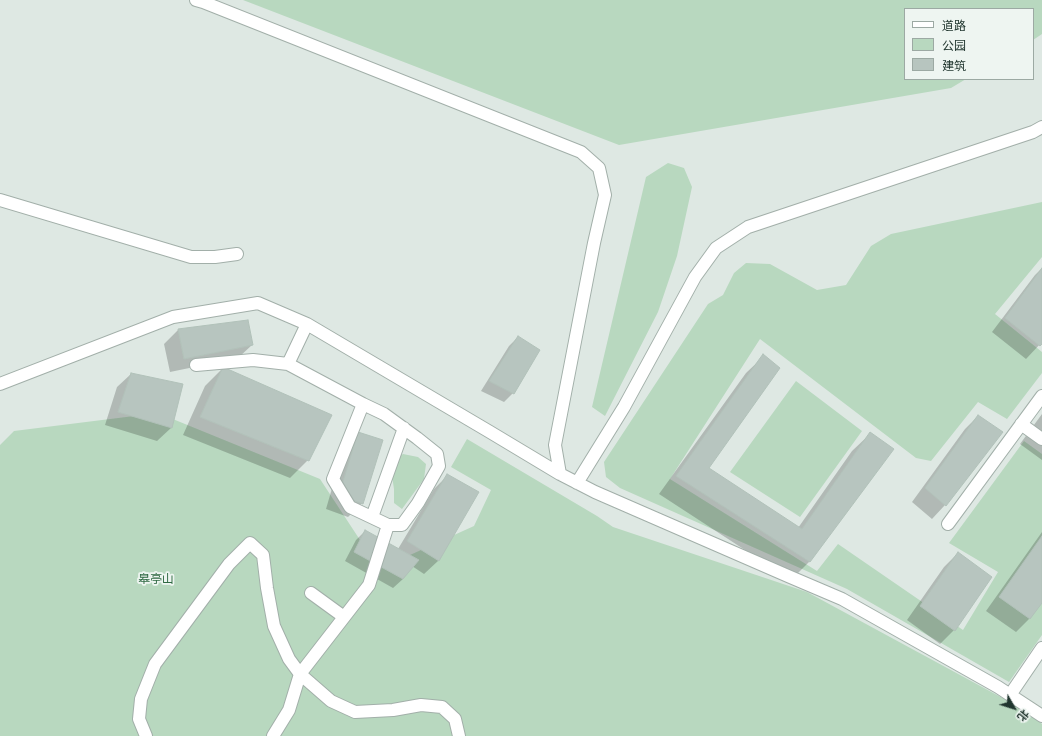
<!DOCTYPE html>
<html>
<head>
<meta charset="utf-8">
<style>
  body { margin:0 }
  #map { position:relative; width:1042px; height:736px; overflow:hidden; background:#dee8e3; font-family:Arial,"Noto Sans SC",sans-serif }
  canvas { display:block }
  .legend { position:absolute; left:904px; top:8px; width:130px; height:72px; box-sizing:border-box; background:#eef5f1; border:1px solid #9ca9a3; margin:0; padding:5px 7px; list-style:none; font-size:12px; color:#21362f }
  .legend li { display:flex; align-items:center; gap:8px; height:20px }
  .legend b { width:20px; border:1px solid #9ca9a3 }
  .north { position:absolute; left:994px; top:688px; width:40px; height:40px; -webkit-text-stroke:3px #eef5f1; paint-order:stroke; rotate:129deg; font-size:11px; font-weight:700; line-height:16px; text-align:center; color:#21362f }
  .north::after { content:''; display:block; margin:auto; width:14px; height:18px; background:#21362f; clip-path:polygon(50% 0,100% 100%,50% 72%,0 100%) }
</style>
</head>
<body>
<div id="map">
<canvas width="1042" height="736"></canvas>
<ul class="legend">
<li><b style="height:5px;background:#fff"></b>道路</li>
<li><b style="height:11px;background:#b8d8bf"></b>公园</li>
<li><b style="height:11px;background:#b7c5bf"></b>建筑</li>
</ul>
<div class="north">北</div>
</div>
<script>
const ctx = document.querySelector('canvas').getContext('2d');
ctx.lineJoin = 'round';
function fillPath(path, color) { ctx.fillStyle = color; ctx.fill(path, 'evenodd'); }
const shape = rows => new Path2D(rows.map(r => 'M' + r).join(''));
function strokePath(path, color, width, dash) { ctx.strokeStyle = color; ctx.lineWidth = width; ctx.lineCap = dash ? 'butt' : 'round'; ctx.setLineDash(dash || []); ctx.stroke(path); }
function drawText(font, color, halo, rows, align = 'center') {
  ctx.font = font + ' Arial,"Noto Sans SC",sans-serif'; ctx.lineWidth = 3.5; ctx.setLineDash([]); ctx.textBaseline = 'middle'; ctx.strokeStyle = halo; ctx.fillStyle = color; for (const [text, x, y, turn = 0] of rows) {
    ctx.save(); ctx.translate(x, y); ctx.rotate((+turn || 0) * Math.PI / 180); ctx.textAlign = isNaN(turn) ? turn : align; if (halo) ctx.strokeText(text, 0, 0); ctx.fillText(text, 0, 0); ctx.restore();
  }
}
const green = shape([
  [243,0,1042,0,1042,34,1033,40,1033,9,905,9,905,79,966,79,951,88,619,145],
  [668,163,684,168,692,187,677,256,658,312,605,416,592,407,646,177],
  [1042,202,1042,257,995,314,1042,352,1042,373,1007,419,978,402,931,461,916,458,760,339,670,479,817,571,838,544,963,630,998,572,949,543,1024,441,1042,454,1042,635,1009,682,847,589,620,488,606,477,604,462,708,304,723,295,734,273,746,263,770,264,817,290,846,285,871,246,891,234],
  [796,381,862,431,800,517,730,472],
  [158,413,320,479,379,569,474,526,491,490,451,467,467,439,597,516,613,527,807,592,1032,714,1042,724,1042,736,0,736,0,445,14,431],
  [403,454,418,457,426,464,424,479,402,509,394,503,394,489,392,476,393,461]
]);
const shadow = shape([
  [1042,268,1042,342,1026,359,992,332,1035,275],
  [247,321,252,345,238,358,170,372,164,344,178,330],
  [518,337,513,393,504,402,481,391,509,346],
  [764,356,707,468,798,528,852,451,870,434,892,449,809,562,791,580,659,494,746,373],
  [223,368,308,460,290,478,183,435,205,386],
  [131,374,171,428,157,441,105,425,117,387],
  [1042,414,1042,460,1020,444],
  [978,416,945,505,932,519,912,502,965,429],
  [358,433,362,503,348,517,326,509,344,447],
  [448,475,478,492,438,561,424,574,412,566,403,579,393,588,345,561,356,540,365,531,398,549,434,489],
  [1042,532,1042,601,1029,619,1016,632,986,611],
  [958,553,991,577,954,630,940,644,907,620,944,567]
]);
const building = shape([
  [1042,268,1042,344,1040,346,1005,318,1042,268],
  [248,320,253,345,184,359,178,329,248,320],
  [518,336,540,350,514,394,489,381,518,336],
  [763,354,780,368,709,468,802,529,870,432,894,449,810,562,676,476,763,354],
  [223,367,332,415,309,461,200,417,223,367],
  [131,373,183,384,172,428,118,412,131,373],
  [978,415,1003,432,946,506,925,488,978,415],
  [358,432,383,440,363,504,339,495,358,432],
  [447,474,479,492,439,561,407,541,447,474],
  [365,530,419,560,403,579,354,552,365,530],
  [1042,536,1042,603,1030,619,999,597,1042,536],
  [958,552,992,577,955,631,920,606,958,552]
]);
const minor = shape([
  [196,0,203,2,581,152,599,168,605,195,594,243,555,445,560,474],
  [0,200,191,257,215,257,237,254],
  [307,324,288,364,363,404,384,414,417,438,437,454,439,466,418,503,402,525,388,525,350,507,333,479,363,404],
  [196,365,253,360,288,364],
  [0,384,173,317,258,303,307,324,490,432,560,474,595,492,788,576,842,599,998,687,1042,716],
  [1021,424,1042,439],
  [577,483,624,407,695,277,716,248,748,227,1033,132,1042,127],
  [372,517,404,428],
  [948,524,1042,396],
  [311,593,344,617],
  [1010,695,1042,648],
  [146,736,139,719,141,699,155,664,229,564,250,543,263,555,267,588,274,626,289,659,300,674,331,701,355,712,393,710,421,705,442,707,455,719,459,736],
  [273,736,289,710,300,674,369,585,388,525]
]);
const parkNames = [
  ["皋亭山",156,580]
];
fillPath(green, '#b8d8bf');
fillPath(shadow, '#0003');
fillPath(building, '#b7c5bf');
strokePath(building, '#b1c1b9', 1);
strokePath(minor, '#a2afa9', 14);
strokePath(minor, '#fff', 12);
drawText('12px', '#2f6942', '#eef5f1', parkNames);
</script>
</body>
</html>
